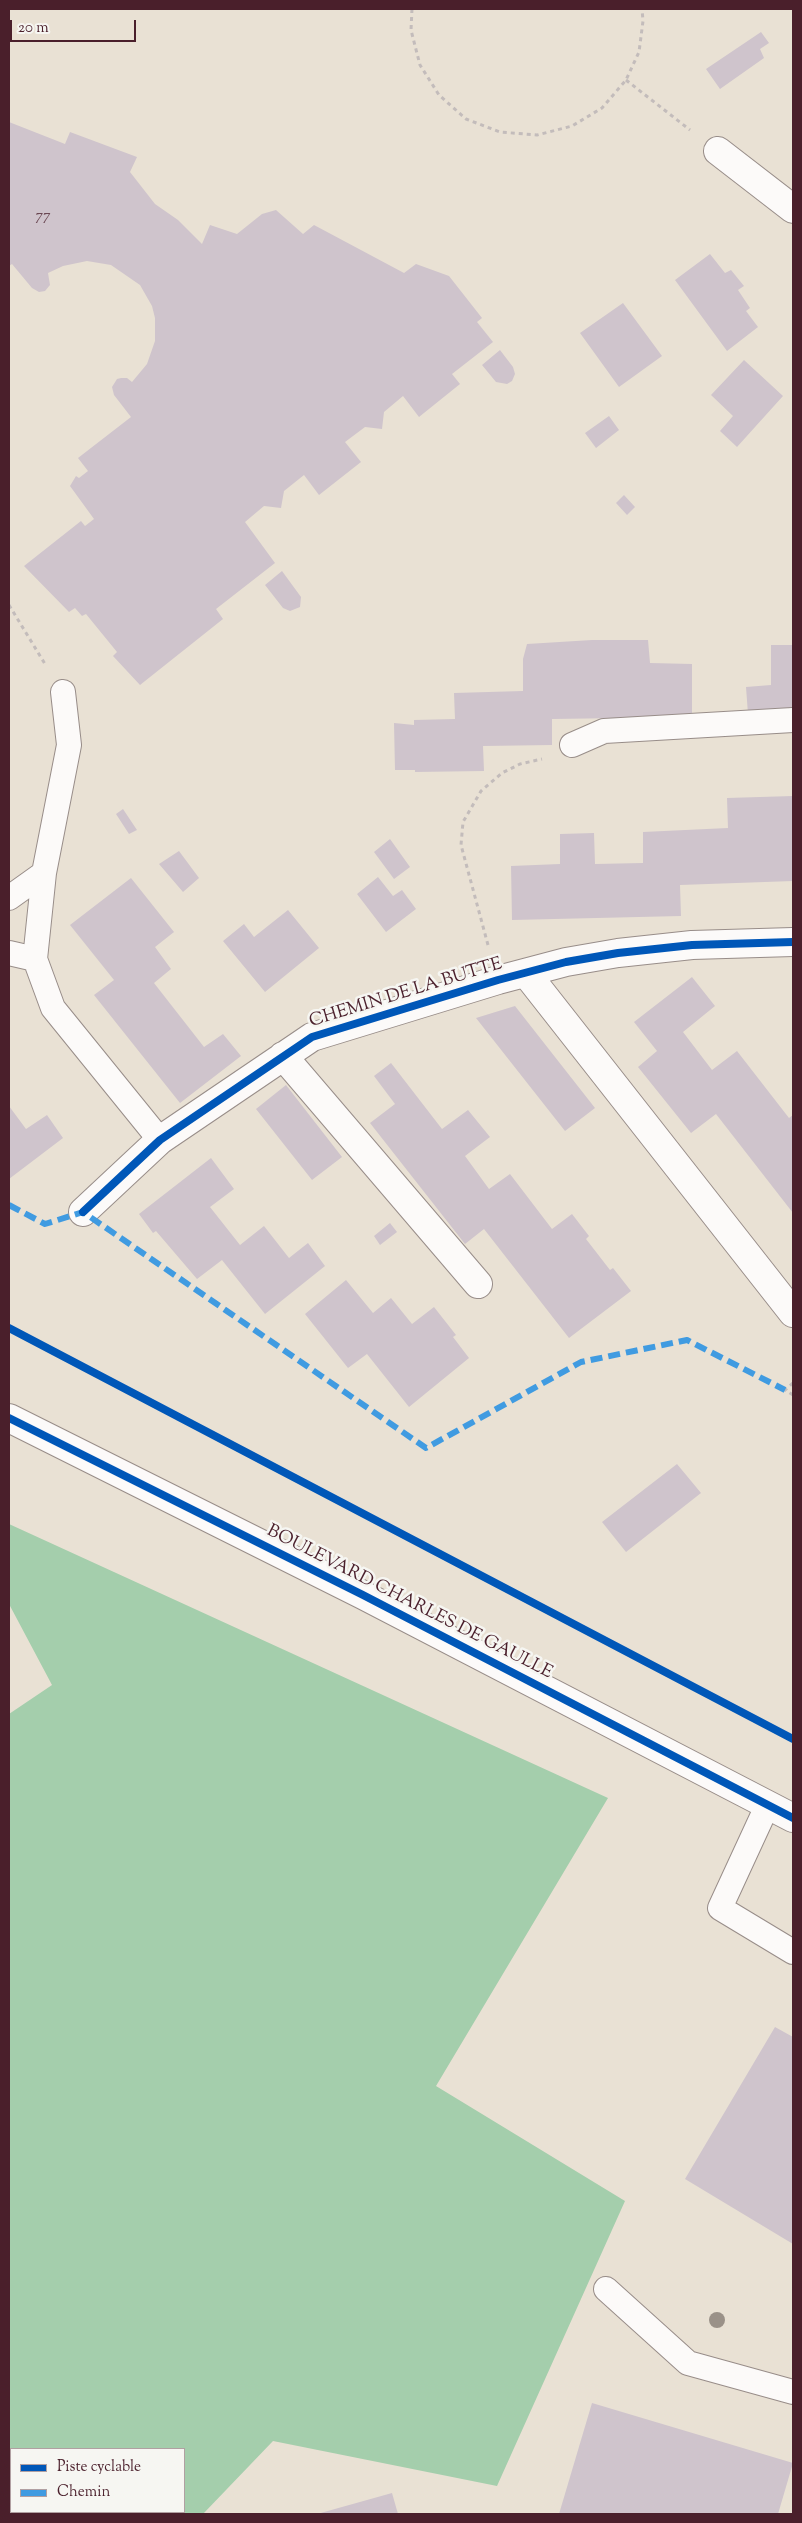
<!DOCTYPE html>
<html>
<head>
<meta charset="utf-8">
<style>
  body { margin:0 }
  #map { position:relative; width:802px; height:2523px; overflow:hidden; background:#e9e1d4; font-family:"Sorts Mill Goudy",serif }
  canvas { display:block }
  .frame { position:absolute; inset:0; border:10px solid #4a1f2b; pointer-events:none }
  .legend { position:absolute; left:10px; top:2448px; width:175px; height:65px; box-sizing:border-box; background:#f6f6f2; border:1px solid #b1a0a2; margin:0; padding:6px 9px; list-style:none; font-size:15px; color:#4a1f2b }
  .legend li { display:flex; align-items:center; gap:10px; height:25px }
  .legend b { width:25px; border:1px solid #b1a0a2 }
  .scale { position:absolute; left:10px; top:20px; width:126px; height:22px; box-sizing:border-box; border:2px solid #4a1f2b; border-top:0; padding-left:6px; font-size:15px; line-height:18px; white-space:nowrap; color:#4a1f2b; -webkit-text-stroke:4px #f6f6f2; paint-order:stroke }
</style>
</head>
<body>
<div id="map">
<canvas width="802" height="2523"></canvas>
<div class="frame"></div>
<ul class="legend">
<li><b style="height:6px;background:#0057b8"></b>Piste cyclable</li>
<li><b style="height:6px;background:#409be1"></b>Chemin</li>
</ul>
<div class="scale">20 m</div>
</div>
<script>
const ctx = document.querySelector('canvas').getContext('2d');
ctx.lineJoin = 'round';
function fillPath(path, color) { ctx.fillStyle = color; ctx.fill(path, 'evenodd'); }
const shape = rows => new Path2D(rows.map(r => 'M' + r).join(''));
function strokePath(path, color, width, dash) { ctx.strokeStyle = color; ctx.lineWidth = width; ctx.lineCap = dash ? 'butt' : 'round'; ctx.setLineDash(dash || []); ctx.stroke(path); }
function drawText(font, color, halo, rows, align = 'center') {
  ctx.font = font + ' "Sorts Mill Goudy",serif'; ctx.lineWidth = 5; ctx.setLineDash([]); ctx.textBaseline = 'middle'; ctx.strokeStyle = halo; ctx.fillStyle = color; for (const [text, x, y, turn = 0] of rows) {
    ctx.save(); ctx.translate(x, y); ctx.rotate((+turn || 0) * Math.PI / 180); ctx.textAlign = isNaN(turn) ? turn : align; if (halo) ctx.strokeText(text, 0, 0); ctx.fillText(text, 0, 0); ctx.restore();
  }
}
const forest = shape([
  [9,1524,608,1798,436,2086,625,2201,497,2486,273,2441,203,2514,9,2514,9,1714,52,1685,9,1604],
  [11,2449,184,2449,184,2512,11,2512]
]);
const building = shape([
  [761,32,769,43,760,49,764,58,720,89,706,69],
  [9,122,65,144,70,132,137,157,130,172,155,204,178,220,202,244,210,225,237,234,262,214,276,210,303,234,314,225,404,273,416,264,449,276,482,318,477,322,493,342,452,374,460,384,419,417,403,396,384,412,382,429,365,427,345,442,361,462,319,495,304,475,284,491,281,508,264,506,245,522,275,563,216,609,223,619,140,685,113,656,117,652,86,614,82,616,75,608,69,612,24,566,81,521,85,526,94,519,70,486,76,476,79,478,88,471,78,458,131,417,114,395,112,387,117,379,121,378,127,378,132,382,147,364,155,341,155,318,152,306,140,285,111,265,87,261,63,266,48,273,50,285,45,291,39,292,32,288,12,264,9,266],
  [710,254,725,273,731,270,744,286,738,290,750,308,746,311,758,327,727,351,675,280],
  [623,303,662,356,619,387,580,333],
  [500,350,513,367,515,374,512,381,507,384,496,382,482,365],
  [744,360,783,396,737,447,720,431,733,416,711,395],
  [609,416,619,430,596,448,585,433],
  [624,495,635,507,627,515,616,503],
  [282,571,301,597,300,607,290,611,283,608,265,585],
  [592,640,648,640,650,663,692,664,692,717,552,719,552,745,483,746,484,771,415,772,415,770,395,770,394,723,414,725,414,720,455,719,454,693,523,691,523,659,527,644],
  [771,645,793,645,793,713,748,714,746,687,771,685],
  [793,796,793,881,680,885,681,916,512,920,511,866,560,864,560,834,594,833,595,864,643,863,643,832,728,828,727,798],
  [123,809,137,830,129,834,116,814],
  [390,839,410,867,394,879,374,852],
  [179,851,199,878,183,892,159,864],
  [378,877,393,896,402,890,416,909,386,932,357,894],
  [131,878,174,932,155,947,171,969,154,983,204,1047,223,1034,241,1056,180,1103,94,995,114,980,70,925],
  [288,910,319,948,265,992,223,941,244,924,254,937],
  [692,977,715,1006,683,1032,712,1070,737,1051,789,1118,793,1115,793,1213,716,1114,691,1133,638,1067,657,1051,634,1022],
  [515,1006,595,1108,565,1131,476,1018],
  [391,1063,442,1129,468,1110,490,1137,465,1156,489,1189,510,1174,552,1229,572,1214,589,1236,586,1239,610,1270,613,1268,631,1291,569,1338,484,1229,465,1244,370,1123,395,1104,374,1076],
  [286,1085,342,1157,312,1180,256,1109],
  [9,1106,26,1129,47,1115,63,1138,9,1179],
  [211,1158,234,1189,210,1207,240,1245,264,1226,289,1258,308,1243,325,1266,265,1314,222,1260,197,1279,156,1231,153,1233,139,1214],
  [390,1223,397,1232,380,1245,374,1236],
  [346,1280,373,1313,391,1298,412,1324,434,1307,456,1335,453,1337,469,1358,409,1407,367,1354,348,1368,305,1314],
  [677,1464,701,1493,626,1552,602,1522],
  [775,2027,793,2037,793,2244,685,2179],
  [592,2403,793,2463,778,2514,559,2514],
  [392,2493,398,2514,317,2514]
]);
const path = shape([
  [412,9,411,30,420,65,439,95,466,119,500,132,537,135,572,126,602,108,626,80,639,52,643,21,642,9],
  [626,80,690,130],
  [9,605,45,664],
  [488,945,461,845,463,822,481,791,502,773,520,764,542,759],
  [793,1383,785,1390,793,1395],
  [787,1737,793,1733]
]);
const service = shape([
  [63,692,69,745,44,873,35,959,53,1008,160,1140],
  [572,745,604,731,793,720],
  [9,898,44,873],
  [9,953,35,959],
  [768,1804,720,1908,793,1952],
  [606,2289,688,2363,793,2392]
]);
const minor = shape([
  [718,151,793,209],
  [526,973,793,1313],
  [283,1056,478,1284],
  [83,1212,160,1140,312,1037,498,980,566,962,618,953,692,945,793,942]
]);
const tertiary = shape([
  [9,1418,363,1595,793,1818]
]);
const quiet = shape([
  [9,1205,45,1224,83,1212,426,1448,581,1362,687,1340,785,1390]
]);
const cycleway = shape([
  [83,1212,160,1140,312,1037,498,980,566,962,618,953,692,945,793,942],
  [9,1328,793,1739],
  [9,1418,363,1595,793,1818]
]);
const trees = [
  [717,2320]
];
const numberNames = [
  ["77",43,217]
];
const streetNames = [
  ["CHEMIN DE LA BUTTE",406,994,-17],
  ["BOULEVARD CHARLES DE GAULLE",409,1603,27]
];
fillPath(forest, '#a4ceac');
fillPath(building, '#cfc4cc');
strokePath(service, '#988d89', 26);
strokePath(minor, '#988d89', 30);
strokePath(tertiary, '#988d89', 30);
strokePath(path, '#c3bcbb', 3, [4, 4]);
strokePath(service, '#fcfaf9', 24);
strokePath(minor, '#fcfaf9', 28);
strokePath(tertiary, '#fcfaf9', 28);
strokePath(quiet, '#409be1', 6, [12, 6]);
strokePath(cycleway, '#0057b8', 8);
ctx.fillStyle = '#9a9188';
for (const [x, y] of trees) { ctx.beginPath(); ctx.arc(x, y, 8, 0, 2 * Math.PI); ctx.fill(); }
drawText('15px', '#6b4853', null, numberNames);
drawText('18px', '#4a1f2b', '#f6f6f2', streetNames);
</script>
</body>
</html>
